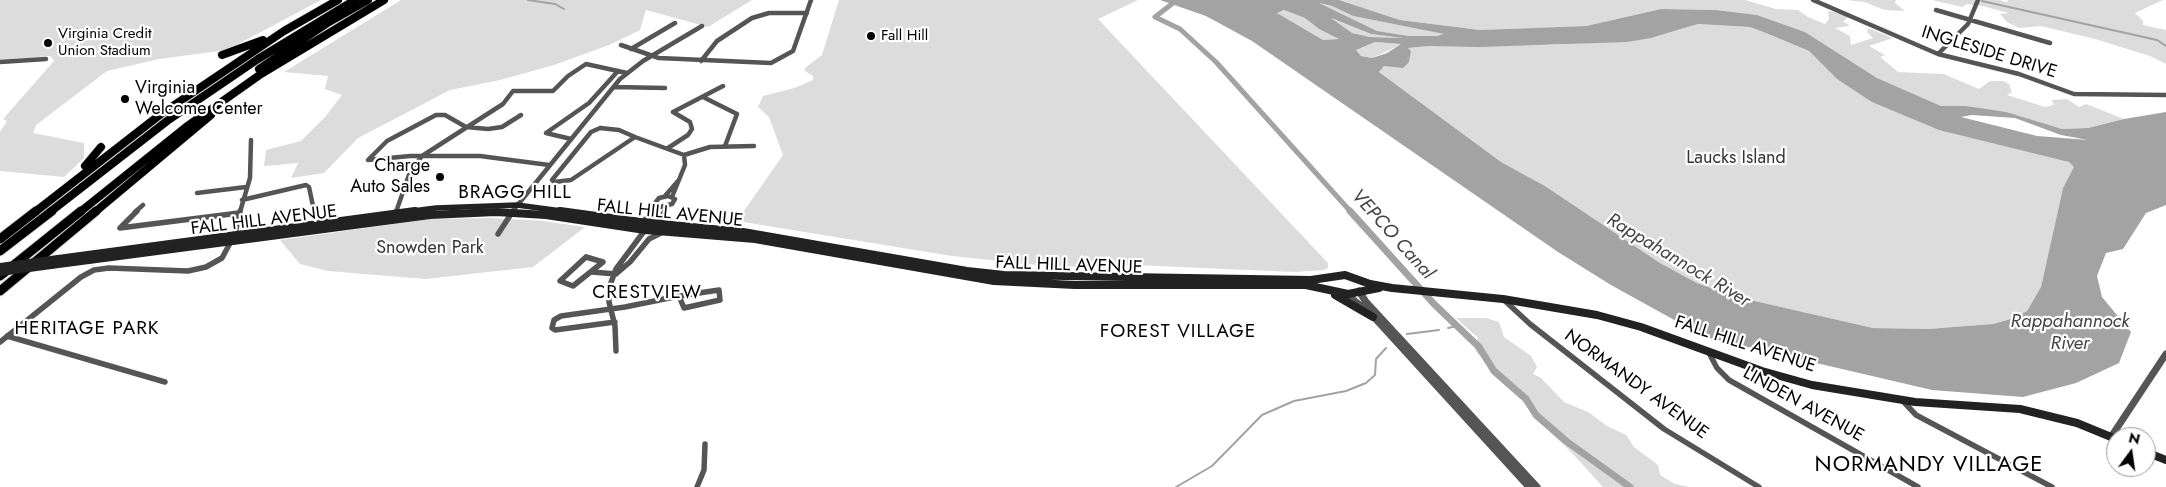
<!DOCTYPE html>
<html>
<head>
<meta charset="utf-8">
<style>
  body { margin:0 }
  #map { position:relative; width:2166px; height:487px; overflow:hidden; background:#fff; font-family:Jost,sans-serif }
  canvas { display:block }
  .north { position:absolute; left:2106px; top:427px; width:50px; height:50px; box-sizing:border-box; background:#fff; border:1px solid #999; border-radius:50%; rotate:14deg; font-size:14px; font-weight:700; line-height:20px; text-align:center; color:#000 }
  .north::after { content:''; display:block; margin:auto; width:18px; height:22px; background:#000; clip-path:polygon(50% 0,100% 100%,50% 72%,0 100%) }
</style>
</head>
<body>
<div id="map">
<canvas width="2166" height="487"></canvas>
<div class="north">N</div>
</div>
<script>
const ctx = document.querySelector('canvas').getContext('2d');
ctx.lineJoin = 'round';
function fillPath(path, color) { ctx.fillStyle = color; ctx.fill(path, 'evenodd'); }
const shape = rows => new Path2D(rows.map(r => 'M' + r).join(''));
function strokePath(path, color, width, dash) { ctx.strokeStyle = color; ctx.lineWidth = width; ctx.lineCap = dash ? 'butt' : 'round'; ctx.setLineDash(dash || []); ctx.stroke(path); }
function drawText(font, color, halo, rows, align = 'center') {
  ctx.font = font + ' Jost,sans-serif'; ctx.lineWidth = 4.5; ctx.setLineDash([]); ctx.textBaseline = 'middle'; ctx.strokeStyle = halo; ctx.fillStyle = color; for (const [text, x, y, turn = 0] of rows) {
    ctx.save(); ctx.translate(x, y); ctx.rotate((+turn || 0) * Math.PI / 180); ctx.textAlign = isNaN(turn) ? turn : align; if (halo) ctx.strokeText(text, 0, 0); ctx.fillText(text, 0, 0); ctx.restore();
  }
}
const green = shape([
  [0,0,321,0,227,50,159,59,107,71,36,125,33,133,84,143,84,158,64,177,0,171,0,132,7,121,3,119,54,61,50,56,0,60],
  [401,0,752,0,708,27,646,10,640,30,609,45,554,65,500,80,450,90,358,138,324,173,291,178,298,163,264,166,266,150,301,141,325,117,342,95,325,89,328,76,284,72],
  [839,0,1138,0,1098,19,1328,263,1328,268,1324,270,1295,272,1135,265,1057,267,952,256,737,221,783,155,769,117,758,107,763,96,794,88,813,80,813,76,805,71,805,68,822,55],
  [1339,0,1745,0,1776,9,1798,10,1808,17,1825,24,1829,19,1828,11,1834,12,1848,17,1843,22,1848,24,1849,26,1835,28,1850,36,1851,45,1873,38,1867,32,1868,28,1893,38,1869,46,1885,55,1880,57,1898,72,1944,74,1979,89,1990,81,2003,81,2009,84,2012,92,2007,95,2045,107,2054,105,2052,100,2067,99,2079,107,2086,104,2124,119,2088,128,2062,129,1966,106,1941,106,1877,78,1805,32,1757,15,1716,10,1661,9,1586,26,1480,30,1400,20],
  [1847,0,1896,0,1895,3,1905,11,1885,10,1864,2],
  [1932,0,1999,0,2007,2,2008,0,2163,0,2135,13,2143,21,2143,25,2166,30,2166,64,2150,56,2095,39,2041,26,2019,28,2007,22,2000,14,2009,13,1982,6,1967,4,1962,7],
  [1317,3,1332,6,1353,16,1446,34,1437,36,1409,36,1377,31],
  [1284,10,1305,18,1319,29,1340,39,1323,40,1277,13],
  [1330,18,1371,34,1403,38,1370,37,1352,33],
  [1698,24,1750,27,1766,33,1809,51,1837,79,2069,162,2075,167,2063,188,2041,287,2027,311,2014,318,1993,324,1928,329,1873,328,1737,297,1697,283,1660,263,1545,186,1501,162,1379,72,1384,66,1409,62,1411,51,1407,48,1429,46,1554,45,1651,38],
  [1375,42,1402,44,1372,58,1361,56,1356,50],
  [491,218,543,221,585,227,533,267,426,279,328,271,300,264,280,240,430,219],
  [1456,318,1486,318,1499,322,1504,337,1531,356,1537,367,1533,374,1541,378,1564,402,1588,412,1607,426,1626,435,1634,447,1658,465,1660,475,1675,484,1689,487,1603,487,1571,452,1535,417,1521,399,1497,378,1475,350,1478,338]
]);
const water = shape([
  [1160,0,1339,0,1400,20,1480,30,1586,26,1661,9,1716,10,1757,15,1805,32,1877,78,1941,106,1966,106,2006,112,2062,129,2088,128,2124,119,2166,112,2166,205,2146,213,2123,249,2106,253,2097,276,2102,297,2131,332,2119,363,2076,383,2023,397,1932,390,1705,337,1611,285,1558,252,1252,41,1206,16],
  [1319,3,1332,6,1353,16,1444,34,1437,36,1409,36,1377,31],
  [1284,10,1305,18,1319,29,1339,39,1323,40,1277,13],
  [1331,18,1371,34,1403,38,1370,37,1352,33],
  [1698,24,1750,27,1766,33,1809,51,1837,79,1872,102,1939,130,2069,162,2074,167,2063,188,2041,287,2027,311,2014,318,1993,324,1928,329,1873,328,1737,297,1697,283,1660,263,1545,186,1501,162,1379,72,1384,66,1403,68,1409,62,1411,51,1408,48,1429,46,1480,47,1627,42,1651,38],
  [1375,42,1401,44,1387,53,1372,58,1361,56,1356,50],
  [1972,115,2015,118,2061,135,2088,140,2037,136,1961,117]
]);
const stream = shape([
  [528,0,555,4,564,9],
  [1982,1,2157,40,2166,46],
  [1448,328,1457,326],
  [1407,334,1439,330],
  [1176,487,1212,466,1262,415,1294,401,1346,391,1366,383,1375,375,1376,359,1386,348]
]);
const canalFar1 = shape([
  [1177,0,1155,17,1180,29,1216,62,1351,212]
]);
const canal = shape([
  [1350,211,1434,304,1479,347,1494,371,1526,399,1536,415,1566,441,1630,487]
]);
const minorFar1 = shape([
  [1813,0,1938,54,2019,74,2074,94,2166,95],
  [1936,10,2050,43],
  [621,45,659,58,771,63,793,51,811,0],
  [631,49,675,23],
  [1938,54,1968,24,1978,0],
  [701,61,717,41,752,18,769,13,807,13],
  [0,62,46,59],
  [614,87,665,88],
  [703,97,737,114,725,146],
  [521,115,502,127,488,129,466,127,445,115,436,115,387,141,368,160,410,156,480,156,549,165],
  [600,128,619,130,635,137,571,180,554,182,552,180,591,132,600,128],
  [635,137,684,155,685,165,672,197],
  [571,139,546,133,589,103,618,71],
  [668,148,688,135,692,129,690,122,673,112,723,86],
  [684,155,710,147,754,146],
  [197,193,246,187],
  [665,196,678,181],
  [668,196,675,199,672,204,660,207,655,203,659,198,668,196],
  [242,200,306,185,309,187,313,206],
  [135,212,143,205],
  [240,212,250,178,251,140],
  [396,212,410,172,422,156,503,104,513,91,553,91,568,76,586,64,627,73],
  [512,212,620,79,643,61,702,26],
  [655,212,660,207],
  [664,212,667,207]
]);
const minor = shape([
  [137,211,120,228,239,213],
  [396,213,397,211],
  [643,221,657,211],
  [657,224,665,211],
  [498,234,513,211],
  [586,257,603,262,573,286,560,281,586,257],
  [592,272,616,274],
  [616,274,630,262,649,239,661,233],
  [719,290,720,300,684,308,679,296,719,290],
  [1504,300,1530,324,1664,429,1759,487],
  [615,322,555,330,552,328,554,320,561,316,625,307,679,296],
  [7,336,165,382],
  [0,342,81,277,94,270,109,268,188,271,206,267,222,258,235,234,240,211],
  [616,351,615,326,609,302,609,288,616,269,645,230],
  [1709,353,1717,368,1729,380,1918,487],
  [1902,400,1916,415,2052,487],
  [697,487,704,470,705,444]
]);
const tertiary = shape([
  [1359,291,1366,302,1537,487],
  [1346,294,1371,314,1529,487],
  [2111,437,2166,354]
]);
const secondaryFar1 = shape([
  [405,212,436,208,517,205,569,212],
  [493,212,498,212]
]);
const secondary = shape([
  [560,211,641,222,743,232,967,271,1004,275,1311,280,1345,275,1370,284,1392,288,1503,299,1597,315,1641,327,1762,371,1812,385,1915,402,2020,409,2077,423,2116,439],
  [58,259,415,211],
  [51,265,430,215,496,212,546,215,645,230,755,239,994,281,1075,285,1306,285,1348,294,1379,288],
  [1335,295,1373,317],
  [2146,452,2166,460]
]);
const motorwayFar1 = shape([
  [222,55,263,40],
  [259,69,329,22,368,0],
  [85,166,101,147],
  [35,212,161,114,284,31,338,0],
  [50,212,167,121,258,59,355,0],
  [80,212,186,127,261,74,384,0],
  [95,212,211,115]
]);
const motorway = shape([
  [0,239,36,211],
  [0,251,52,211],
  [0,276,81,211],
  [0,291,96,211]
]);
const secondaryBridge = shape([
  [0,267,58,259],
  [0,272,51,265]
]);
const markers = [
  [871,36,5,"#000"],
  [48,43,5,"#000"],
  [125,99,5,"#000"],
  [440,177,5,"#000"]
];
const farPoinames = [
  ["Virginia Credit",58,34],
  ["Union Stadium",58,51],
  ["Fall Hill",881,36]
];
const streetNames = [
  ["INGLESIDE DRIVE",1989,53,17],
  ["FALL HILL AVENUE",670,214,6],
  ["FALL HILL AVENUE",264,221,-7],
  ["FALL HILL AVENUE",1069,266,2],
  ["FALL HILL AVENUE",1745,345,18],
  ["NORMANDY AVENUE",1636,385,36],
  ["LINDEN AVENUE",1803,405,29]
];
const poiNames = [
  ["Virginia",135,89],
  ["Welcome Center",135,110],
  ["Charge",430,167,"right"],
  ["Auto Sales",430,188,"right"]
];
const parkNames = [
  ["Laucks Island",1736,159],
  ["Snowden Park",430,249]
];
const neighbourhoodNames = [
  ["BRAGG HILL",515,193],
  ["CRESTVIEW",647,293],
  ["HERITAGE PARK",87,329],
  ["FOREST VILLAGE",1178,332]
];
const waterNames = [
  ["VEPCO Canal",1392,235,48],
  ["Rappahannock River",1678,261,31],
  ["Rappahannock",2070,322],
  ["River",2070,344]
];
const nearNeighbourhoodnames = [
  ["NORMANDY VILLAGE",1929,466]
];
fillPath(green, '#dcdcdc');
fillPath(water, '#a3a3a3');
strokePath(stream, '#a3a3a3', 2);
strokePath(canalFar1, '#a3a3a3', 5);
strokePath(canal, '#a3a3a3', 7);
strokePath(motorwayFar1, '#dbdbdb', 9);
strokePath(motorway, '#dbdbdb', 11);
strokePath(minorFar1, '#555', 4.5);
strokePath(minor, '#555', 5.5);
strokePath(tertiary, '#555', 7);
strokePath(secondaryFar1, '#222', 5.5);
strokePath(secondary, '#222', 8);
strokePath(motorwayFar1, '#000', 8);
strokePath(motorway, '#000', 9);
strokePath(secondaryBridge, '#222', 8);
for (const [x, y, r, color] of markers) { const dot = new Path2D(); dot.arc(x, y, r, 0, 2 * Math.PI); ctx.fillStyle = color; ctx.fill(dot); strokePath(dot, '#fff', 2); }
drawText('15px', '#000', '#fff', farPoinames, 'left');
drawText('18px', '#000', '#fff', streetNames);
drawText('18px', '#000', '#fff', poiNames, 'left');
drawText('18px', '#333', '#fff', parkNames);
ctx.letterSpacing = '1px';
drawText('19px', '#000', '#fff', neighbourhoodNames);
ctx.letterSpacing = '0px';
drawText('italic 19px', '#444', '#fff', waterNames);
ctx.letterSpacing = '1px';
drawText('22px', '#000', '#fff', nearNeighbourhoodnames);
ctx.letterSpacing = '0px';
</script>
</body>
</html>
